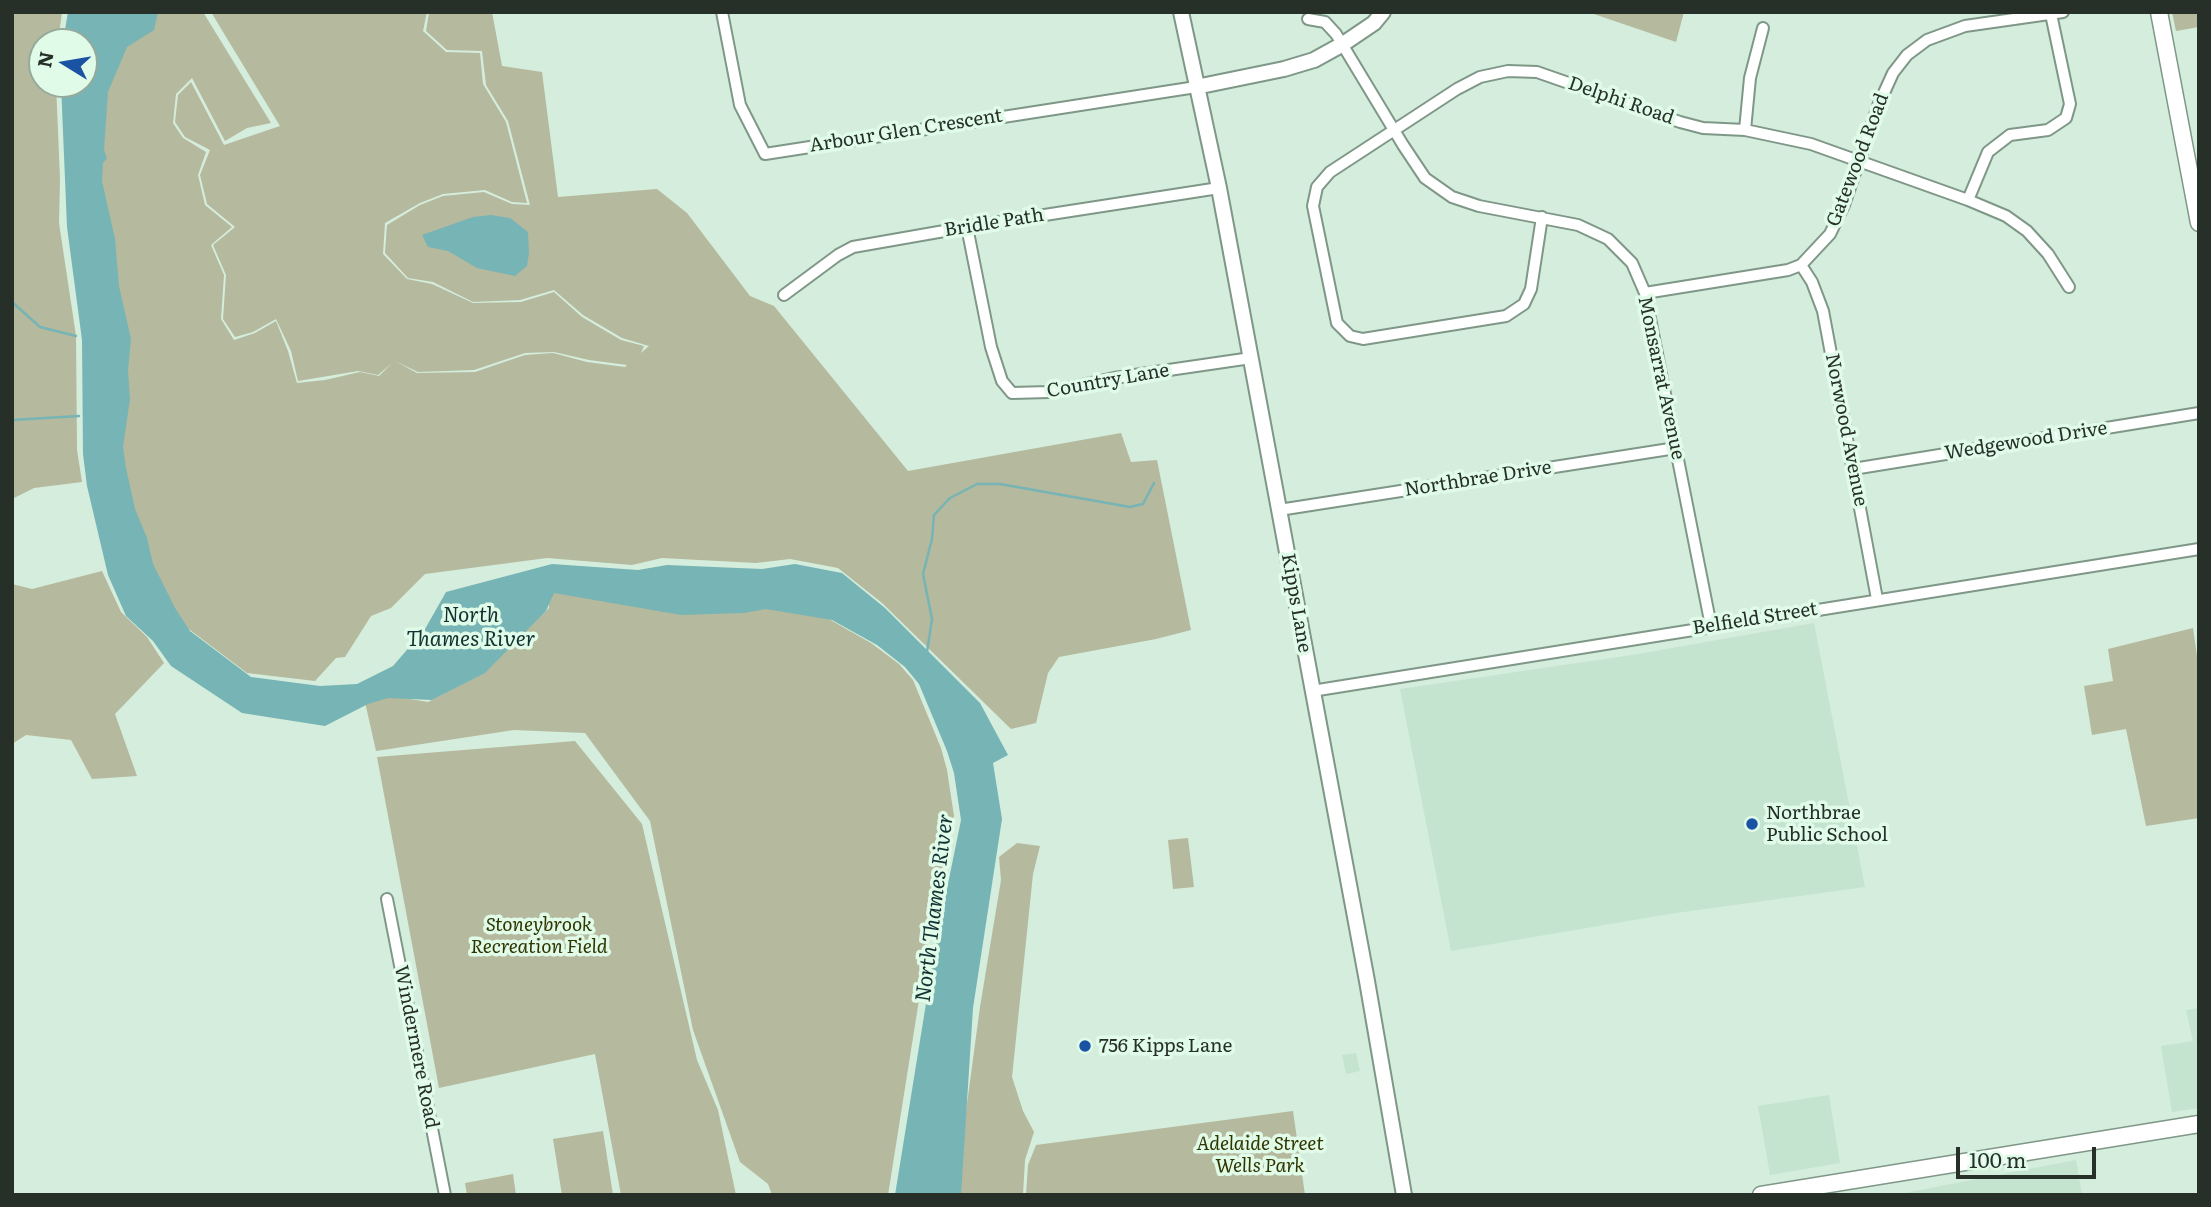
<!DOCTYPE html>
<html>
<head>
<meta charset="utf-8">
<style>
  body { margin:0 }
  #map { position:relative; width:2211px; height:1207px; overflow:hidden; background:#d4eddc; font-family:Literata,serif }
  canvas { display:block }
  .frame { position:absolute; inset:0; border:14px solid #263029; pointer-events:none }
  .north { position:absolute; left:28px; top:28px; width:70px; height:70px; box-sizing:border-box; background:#e1fbe9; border:2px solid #96aa9c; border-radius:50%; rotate:281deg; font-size:19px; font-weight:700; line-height:28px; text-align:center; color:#263029 }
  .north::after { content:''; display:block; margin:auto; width:24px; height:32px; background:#1a53a4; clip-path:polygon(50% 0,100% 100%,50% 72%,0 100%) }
  .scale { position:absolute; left:1956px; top:1147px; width:140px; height:32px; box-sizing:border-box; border:4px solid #263029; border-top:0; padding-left:9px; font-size:21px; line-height:24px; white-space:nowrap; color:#263029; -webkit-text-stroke:5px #e1fbe9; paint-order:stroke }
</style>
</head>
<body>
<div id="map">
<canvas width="2211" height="1207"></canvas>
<div class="frame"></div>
<div class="north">N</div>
<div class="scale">100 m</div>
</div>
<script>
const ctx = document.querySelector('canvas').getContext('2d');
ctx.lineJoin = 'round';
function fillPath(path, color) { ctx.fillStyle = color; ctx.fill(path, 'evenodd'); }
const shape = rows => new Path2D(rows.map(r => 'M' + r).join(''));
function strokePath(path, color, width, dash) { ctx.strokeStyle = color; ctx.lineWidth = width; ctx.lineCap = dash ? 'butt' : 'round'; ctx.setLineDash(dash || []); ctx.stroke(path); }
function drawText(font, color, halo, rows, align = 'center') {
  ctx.font = font + ' Literata,serif'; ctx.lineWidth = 7; ctx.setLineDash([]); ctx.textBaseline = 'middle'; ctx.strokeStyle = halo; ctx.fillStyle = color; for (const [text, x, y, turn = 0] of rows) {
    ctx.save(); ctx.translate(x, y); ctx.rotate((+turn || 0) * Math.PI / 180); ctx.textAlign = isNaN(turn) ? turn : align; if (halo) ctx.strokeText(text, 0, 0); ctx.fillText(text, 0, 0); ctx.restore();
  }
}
const built = shape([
  [1814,623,1865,887,1669,914,1451,951,1400,689,1632,655],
  [2199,1008,2199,1108,2172,1112,2161,1046,2193,1041,2186,1010],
  [1356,1053,1360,1071,1346,1074,1342,1055],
  [1829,1095,1840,1163,1770,1175,1758,1106],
  [2076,1160,2082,1195,1895,1195,1946,1185]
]);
const green = shape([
  [12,12,62,12,58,42,42,42,42,84,56,84,60,179,59,223,76,336,77,450,82,482,34,488,12,499],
  [157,12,203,12,271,123,247,128,225,141,192,78,176,94,173,123,183,138,206,152,198,175,205,205,232,227,211,245,224,275,221,319,234,340,255,333,276,321,288,351,297,383,325,380,360,372,379,376,392,363,378,375,358,371,298,381,291,351,276,319,253,332,235,337,223,319,226,275,213,245,235,227,207,204,200,175,210,150,185,137,175,122,178,95,191,82,224,145,280,126,211,12,427,12,423,31,446,52,480,53,483,84,506,122,527,203,512,202,485,190,443,194,420,203,385,223,383,254,407,279,432,284,473,303,521,302,554,292,582,317,621,340,644,346,641,353,649,346,622,338,583,315,554,290,520,300,473,302,433,282,408,278,385,253,387,225,420,205,443,196,484,192,512,204,530,205,508,121,486,85,482,51,447,50,426,31,429,12,492,12,502,66,542,72,558,197,657,189,687,213,750,296,774,306,908,471,1121,433,1131,462,1157,460,1191,630,1156,639,1059,657,1048,673,1036,723,1011,729,882,603,838,568,790,559,756,563,662,558,632,565,547,558,425,574,391,608,371,616,345,657,336,658,315,681,247,673,186,627,170,604,149,560,131,505,122,464,116,282,98,177,104,89,124,44],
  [554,352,589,360,627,365,625,367,587,362,553,353,525,355,475,372,417,373,395,361,418,372,474,370,525,353],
  [1588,12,1684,12,1676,42],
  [2172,12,2199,12,2199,27,2176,31],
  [102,571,121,612,147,637,164,663,115,714,137,776,92,779,71,740,26,735,12,744,12,584,32,589],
  [549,590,762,606,827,618,871,643,899,664,913,680,941,748,947,770,954,816,928,943,888,1195,772,1195,768,1184,740,1162,693,1030,650,821,585,733,514,730,376,751,365,702,385,695,428,702,482,674,549,608],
  [2193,628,2199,670,2199,818,2146,826,2126,729,2092,735,2084,686,2113,681,2108,649],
  [575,741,642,824,697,1060,718,1110,736,1195,621,1195,595,1054,439,1088,377,757],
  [1188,838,1194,887,1173,889,1168,840],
  [1017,843,1040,846,1033,874,1012,1077,1023,1111,1034,1132,1025,1160,1023,1195,957,1195,957,1178,980,1007,1001,880,999,857],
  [1293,1111,1305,1195,1026,1195,1028,1165,1036,1145],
  [603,1131,613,1195,562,1195,553,1139],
  [513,1174,516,1195,467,1195,465,1183]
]);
const water = shape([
  [68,12,158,12,154,30,127,47,108,92,104,150,107,158,103,163,102,181,115,239,119,286,131,339,128,370,130,399,123,447,126,468,135,509,147,538,153,564,175,608,190,631,251,677,320,686,357,684,393,666,425,629,446,592,552,564,638,570,667,565,762,569,795,564,842,573,885,608,980,703,1008,755,993,763,1002,819,973,1008,961,1195,895,1195,935,948,961,820,954,773,947,751,919,684,905,667,877,645,832,620,766,609,744,613,681,615,554,593,546,611,485,673,432,700,388,698,368,704,325,726,242,713,171,666,153,641,126,616,108,575,87,486,83,454,82,340,67,227,61,84,84,84,84,42,63,42],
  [491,215,510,218,528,232,529,253,527,266,515,276,477,268,448,251,428,247,422,235,473,217]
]);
const stream = shape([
  [12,302,40,327,76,336],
  [12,420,79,416],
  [927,652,932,619,923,574,932,539,934,515,950,498,977,484,1000,484,1130,507,1143,504,1154,483]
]);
const minor = shape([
  [722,12,740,105,765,154,1196,87],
  [1308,19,1325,22,1336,34,1403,145,1425,178,1452,197,1479,206,1578,225,1608,239,1632,263,1645,293,1711,626],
  [1745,130,1750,78,1763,28],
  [1968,200,2006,216,2027,231,2048,254,2069,287],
  [1542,217,1531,289,1524,304,1506,316,1363,339,1350,336,1337,323,1313,206,1317,187,1330,172,1457,89,1480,77,1508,71,1537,72,1680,122,1703,128,1745,130,1811,144,1968,200,1988,152,2010,135,2048,130,2066,118,2070,104,2051,14],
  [967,227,991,347,1002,381,1012,393,1049,392,1114,378,1251,358],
  [1801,265,1812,282,1823,311,1877,599],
  [1645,293,1788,270,1801,265,1830,234,1844,205,1878,106,1893,73,1907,55,1927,40,1965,26,2063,12],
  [784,295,838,255,853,247,967,227,1219,188],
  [1853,469,2199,413],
  [1279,510,1676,448],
  [1312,691,2199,549],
  [387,899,445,1195]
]);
const tertiary = shape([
  [1181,12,1219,188,1367,981,1404,1195],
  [1196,87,1284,69,1314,60,1343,44,1374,23,1383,12]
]);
const secondary = shape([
  [2159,12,2199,223],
  [1761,1195,2199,1124]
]);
const markers = [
  [1752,824,7,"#1a53a4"],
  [1085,1046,7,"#1a53a4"]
];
const streetNames = [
  ["Delphi Road",1621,101,19],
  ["Arbour Glen Crescent",906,131,-9],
  ["Gatewood Road",1858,160,-69],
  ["Bridle Path",994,223,-9],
  ["Monsarrat Avenue",1661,378,78],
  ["Country Lane",1108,381,-10],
  ["Norwood Avenue",1846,430,79],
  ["Wedgewood Drive",2026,441,-9],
  ["Northbrae Drive",1478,479,-9],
  ["Kipps Lane",1296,603,80],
  ["Belfield Street",1755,619,-9],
  ["Windermere Road",416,1047,79]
];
const poiNames = [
  ["Northbrae",1766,813],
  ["Public School",1766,835],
  ["756 Kipps Lane",1099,1046]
];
const parkNames = [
  ["Stoneybrook",539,925],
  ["Recreation Field",539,947],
  ["Adelaide Street",1260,1144],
  ["Wells Park",1260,1166]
];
const waterNames = [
  ["North",471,616],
  ["Thames River",471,640],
  ["North Thames River",935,908,-83]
];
fillPath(built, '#c4e4cf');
fillPath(green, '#b5b99d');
fillPath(water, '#77b4b5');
strokePath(stream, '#77b4b5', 2.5);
strokePath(minor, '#7f9787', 14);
strokePath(tertiary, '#7f9787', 18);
strokePath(secondary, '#7f9787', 19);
strokePath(minor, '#fff', 10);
strokePath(tertiary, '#fff', 14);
strokePath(secondary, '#fff', 16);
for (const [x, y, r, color] of markers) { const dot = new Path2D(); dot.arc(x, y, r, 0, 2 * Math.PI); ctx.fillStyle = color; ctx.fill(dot); strokePath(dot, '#e1fbe9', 2.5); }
drawText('19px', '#263029', '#e1fbe9', streetNames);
drawText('19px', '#263029', '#e1fbe9', poiNames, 'left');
drawText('italic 19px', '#303500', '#e1fbe9', parkNames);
drawText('italic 21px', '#123132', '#e1fbe9', waterNames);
</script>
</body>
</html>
